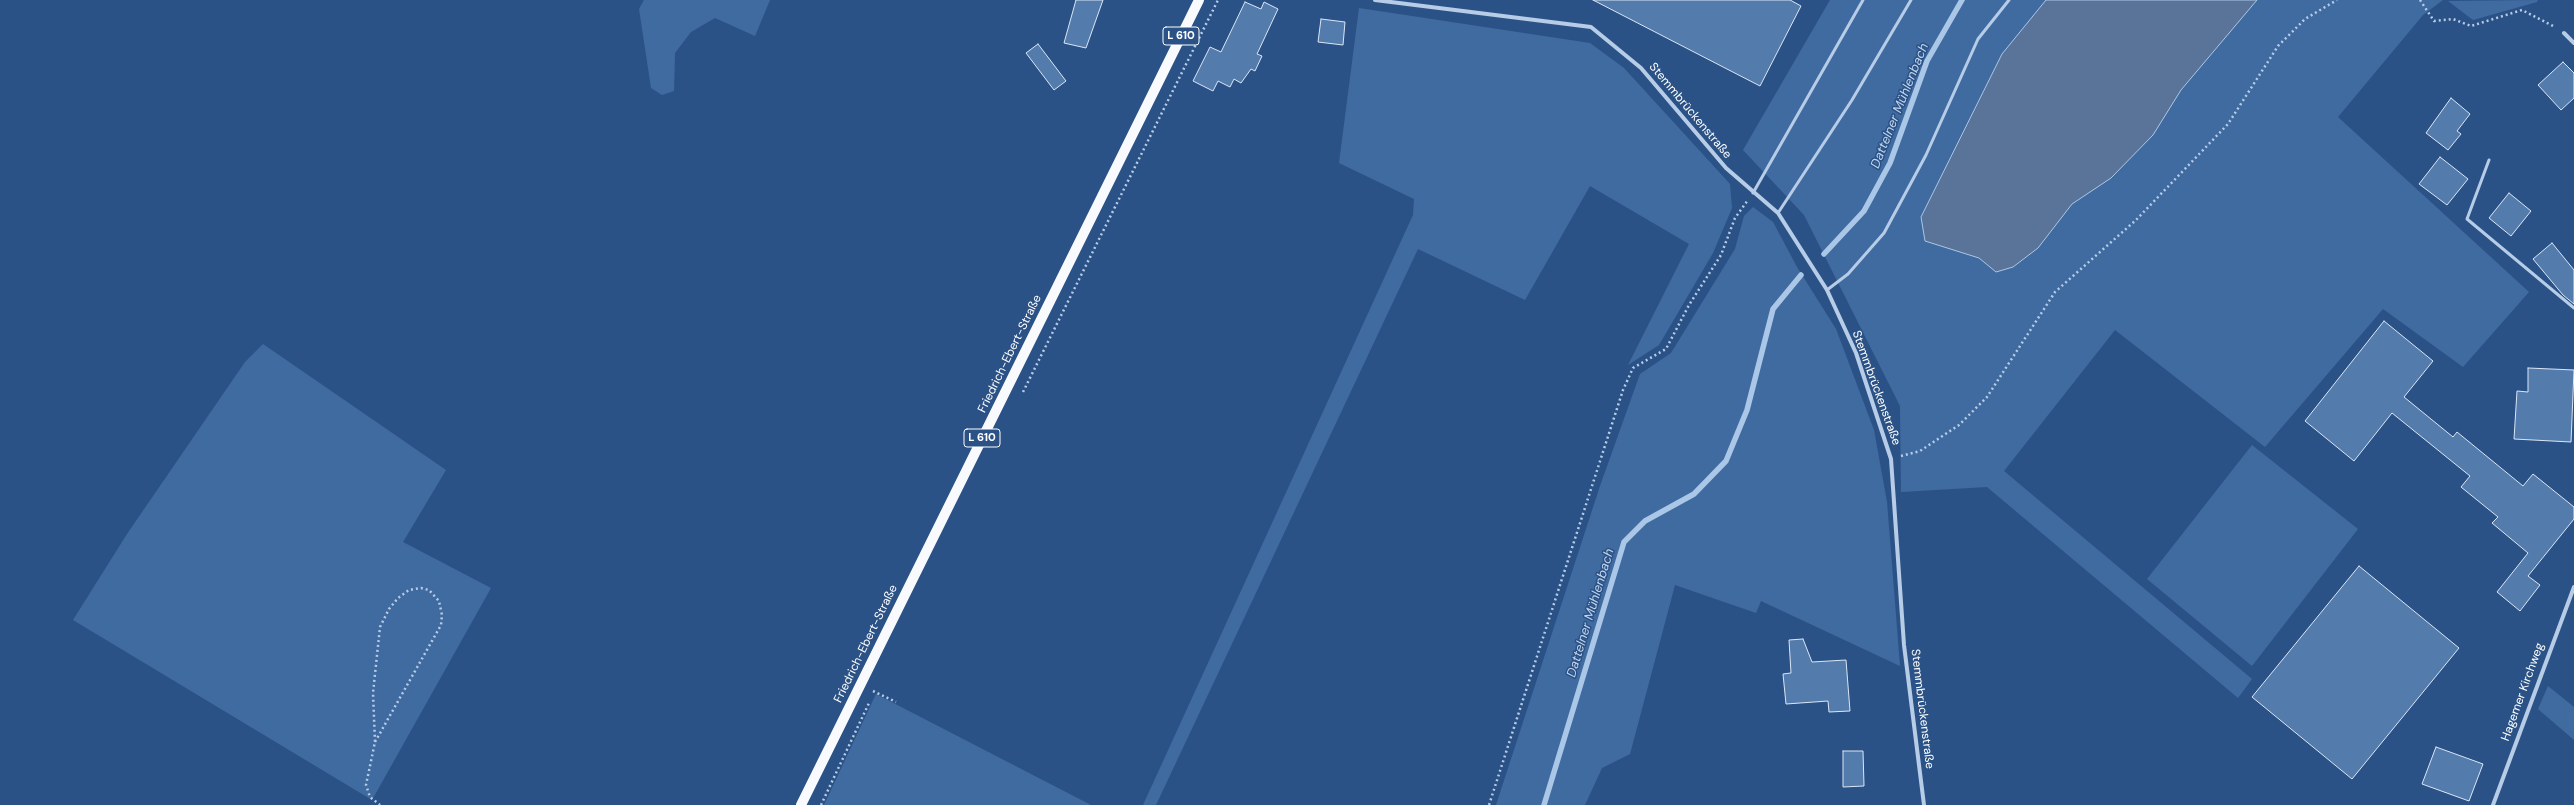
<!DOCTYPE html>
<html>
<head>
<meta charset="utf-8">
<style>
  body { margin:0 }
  canvas { display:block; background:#2b5286 }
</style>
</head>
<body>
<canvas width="2574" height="805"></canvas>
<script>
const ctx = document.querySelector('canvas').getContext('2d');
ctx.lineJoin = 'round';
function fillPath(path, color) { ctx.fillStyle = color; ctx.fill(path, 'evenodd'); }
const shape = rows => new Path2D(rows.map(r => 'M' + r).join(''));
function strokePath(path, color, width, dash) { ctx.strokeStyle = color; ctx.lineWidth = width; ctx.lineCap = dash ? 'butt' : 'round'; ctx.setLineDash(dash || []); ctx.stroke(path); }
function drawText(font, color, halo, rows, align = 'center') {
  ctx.font = font + ' "DM Sans",sans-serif'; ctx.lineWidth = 3; ctx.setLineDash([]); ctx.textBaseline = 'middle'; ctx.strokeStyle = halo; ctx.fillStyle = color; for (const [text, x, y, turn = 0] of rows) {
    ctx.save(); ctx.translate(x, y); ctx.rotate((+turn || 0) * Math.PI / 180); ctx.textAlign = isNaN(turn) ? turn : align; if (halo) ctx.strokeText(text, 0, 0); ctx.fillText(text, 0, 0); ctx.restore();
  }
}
const green = shape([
  [644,0,770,0,755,36,715,18,691,32,675,53,674,91,662,95,651,88,639,9],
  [1830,0,2443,0,2423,15,2338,117,2529,292,2463,367,2383,309,2265,447,2115,330,2004,471,2252,679,2238,698,1987,487,1901,492,1900,406,1804,215,1743,150],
  [2538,0,2537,2,2473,20,2448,1],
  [1359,8,1590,43,1624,68,1730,184,1732,208,1713,253,1659,345,1628,365,1689,244,1590,186,1525,300,1418,249,1156,805,1143,805,1413,215,1414,199,1339,163],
  [1753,207,1773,222,1797,267,1836,329,1874,430,1887,502,1900,666,1761,601,1756,613,1675,585,1630,754,1602,768,1585,805,1496,805,1600,486,1640,374,1671,353,1735,249,1744,216],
  [263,344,446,470,403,542,491,588,372,800,73,620,127,534,245,362],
  [2252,445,2358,529,2252,666,2147,579],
  [2548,686,2574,707,2574,740,2538,709],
  [876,694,1091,805,824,805]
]);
const water = shape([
  [2046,0,2257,0,2181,90,2153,135,2111,178,2072,204,2038,248,2013,267,1996,272,1979,258,1925,241,1921,217,2002,54,2046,0]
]);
const stream = shape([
  [1824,254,1864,211,1890,163,1927,61,1962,0],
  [1544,805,1624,542,1645,521,1694,494,1726,461,1747,410,1773,309,1801,275]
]);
const building = shape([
  [1076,0,1103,0,1086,48,1064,43,1076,0],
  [1593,0,1790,0,1801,6,1760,86,1593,0],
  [1245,2,1261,9,1264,2,1278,9,1257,54,1262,56,1255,71,1251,69,1241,83,1234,79,1230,87,1218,81,1213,91,1193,81,1210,47,1221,52,1245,2],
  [1321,19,1345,22,1343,45,1318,42,1321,19],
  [1038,44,1066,81,1054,90,1026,53,1038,44],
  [2563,62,2574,73,2574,98,2561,110,2538,85,2563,62],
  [2451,98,2470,114,2457,131,2461,134,2448,150,2426,133,2451,98],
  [2440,157,2468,179,2447,205,2419,184,2440,157],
  [2509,193,2531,211,2511,236,2489,218,2509,193],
  [2552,243,2574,270,2574,304,2563,295,2533,259,2552,243],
  [2384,321,2433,361,2404,397,2453,437,2457,432,2523,486,2533,474,2574,507,2574,519,2528,576,2540,585,2520,611,2497,592,2528,553,2492,523,2498,517,2461,487,2470,476,2392,413,2354,461,2305,421,2384,321],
  [2528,368,2574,370,2571,442,2514,439,2517,391,2528,392,2528,368],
  [2359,566,2459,648,2352,779,2252,697,2359,566],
  [1803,639,1812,662,1846,660,1850,711,1829,712,1828,701,1786,704,1783,674,1791,673,1789,640,1803,639],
  [2436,747,2483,764,2469,801,2422,784,2436,747],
  [1843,751,1863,751,1864,786,1843,787,1843,751]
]);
const path = shape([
  [2420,0,2434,21,2453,19,2471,26,2522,10,2555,27],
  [1023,392,1218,0],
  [1901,456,1920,451,1959,425,1987,397,2055,292,2136,220,2228,124,2278,46,2305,19,2337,0],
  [873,691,896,702],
  [375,742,441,625,442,615,439,601,429,590,421,588,409,590,398,598,389,609,380,627,373,693,375,742,366,785,370,797,380,805],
  [821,805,869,703],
  [1489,805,1623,390,1633,368,1666,349,1689,305,1721,255,1735,218,1748,200]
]);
const service = shape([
  [2489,160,2467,219,2574,308],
  [1753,193,1863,0],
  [1778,213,1852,100,1911,0],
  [1827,290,1848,274,1884,233,1926,155,1978,39,2009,0]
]);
const minor = shape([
  [1375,0,1591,27,1641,68,1726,168,1778,213,1827,290,1856,353,1891,459,1904,645,1924,805],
  [2564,33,2574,43],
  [2493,805,2574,587]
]);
const primary = shape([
  [801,805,1199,0]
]);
const shields = [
  [1181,36,36],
  [982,438,36]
];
const shieldNames = [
  ["L 610",1181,36],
  ["L 610",982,438]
];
const streetNames = [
  ["Stemmbrückenstraße",1690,111,50],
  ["Friedrich-Ebert-Straße",1010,354,-64],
  ["Stemmbrückenstraße",1876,388,70],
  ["Friedrich-Ebert-Straße",866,644,-64],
  ["Hagemer Kirchweg",2523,692,-70],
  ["Stemmbrückenstraße",1922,709,83]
];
const waterNames = [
  ["Dattelner Mühlenbach",1900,106,-68],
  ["Dattelner Mühlenbach",1591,613,-73]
];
fillPath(green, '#406ba1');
fillPath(water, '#597498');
strokePath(water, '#abc7e7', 1);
strokePath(stream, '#abc7e7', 5.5);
fillPath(building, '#537bac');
strokePath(building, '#dae6f6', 1);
strokePath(path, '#b6cce7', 2.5, [2, 3]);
strokePath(service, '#b6cce7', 3);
strokePath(minor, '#b6cce7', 4);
strokePath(primary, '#f8fafe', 10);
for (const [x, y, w] of shields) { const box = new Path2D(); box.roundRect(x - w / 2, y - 9, w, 18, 3); ctx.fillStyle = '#2b5286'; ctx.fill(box); strokePath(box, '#fff', 1); }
drawText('bold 11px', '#fff', null, shieldNames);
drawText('12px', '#fff', '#2b5286', streetNames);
drawText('italic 13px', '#c2d6ee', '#2b5286', waterNames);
</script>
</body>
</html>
